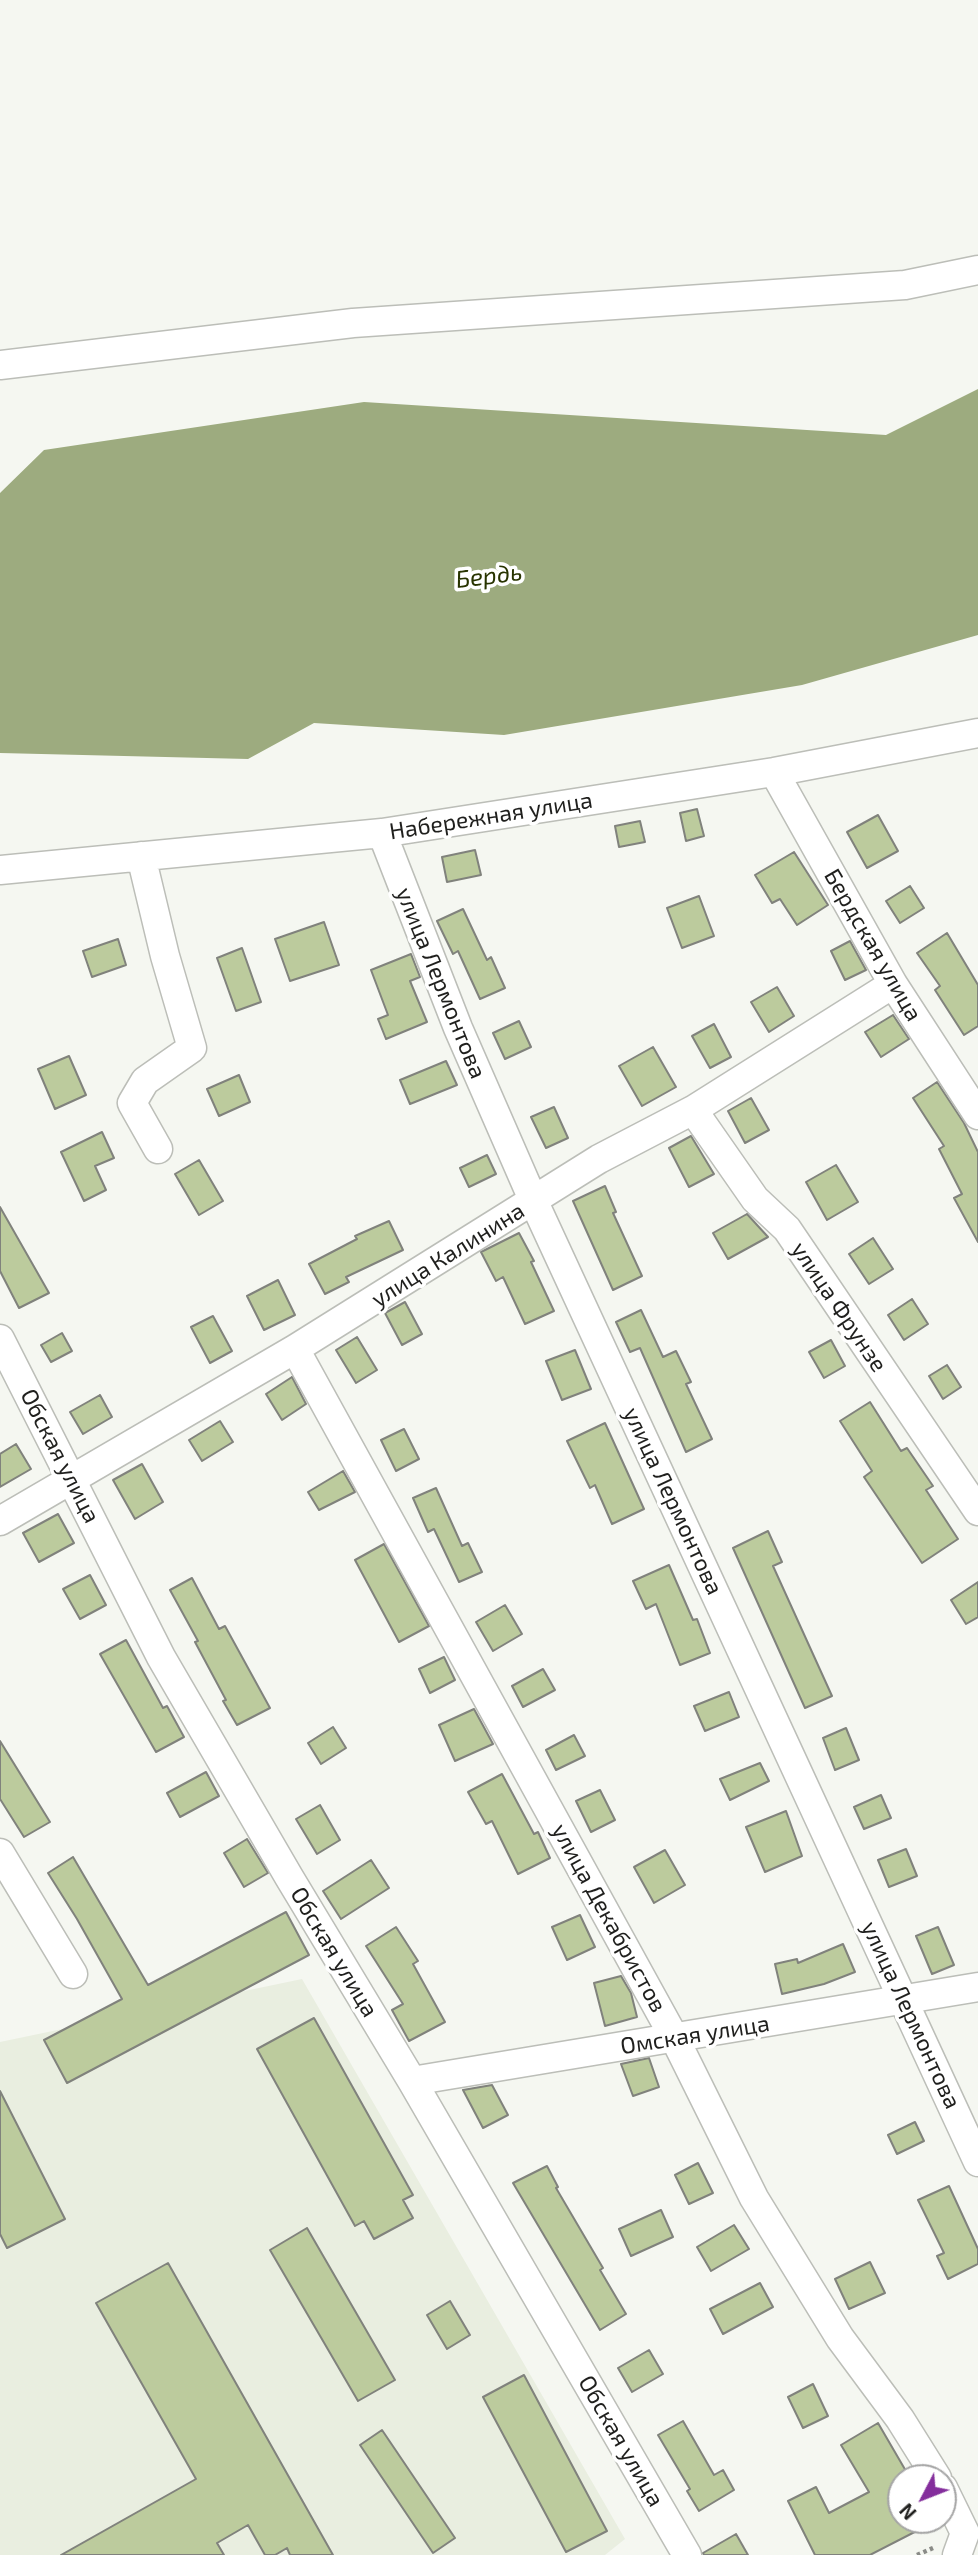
<!DOCTYPE html>
<html>
<head>
<meta charset="utf-8">
<style>
  body { margin:0 }
  #map { position:relative; width:978px; height:2555px; overflow:hidden; background:#f5f7f1; font-family:"Exo 2",sans-serif }
  canvas { display:block }
  .north { position:absolute; left:887px; top:2464px; width:70px; height:70px; box-sizing:border-box; background:#fff; border:2px solid #a5a5a5; border-radius:50%; rotate:228deg; font-size:19px; font-weight:700; line-height:28px; text-align:center; color:#1f1f1d }
  .north::after { content:''; display:block; margin:auto; width:24px; height:32px; background:#842e9c; clip-path:polygon(50% 0,100% 100%,50% 72%,0 100%) }
</style>
</head>
<body>
<div id="map">
<canvas width="978" height="2555"></canvas>
<div class="north">N</div>
</div>
<script>
const ctx = document.querySelector('canvas').getContext('2d');
ctx.lineJoin = 'round';
function fillPath(path, color) { ctx.fillStyle = color; ctx.fill(path, 'evenodd'); }
const shape = rows => new Path2D(rows.map(r => 'M' + r).join(''));
function strokePath(path, color, width, dash) { ctx.strokeStyle = color; ctx.lineWidth = width; ctx.lineCap = dash ? 'butt' : 'round'; ctx.setLineDash(dash || []); ctx.stroke(path); }
function drawText(font, color, halo, rows, align = 'center') {
  ctx.font = font + ' "Exo 2",sans-serif'; ctx.lineWidth = 7; ctx.setLineDash([]); ctx.textBaseline = 'middle'; ctx.strokeStyle = halo; ctx.fillStyle = color; for (const [text, x, y, turn = 0] of rows) {
    ctx.save(); ctx.translate(x, y); ctx.rotate((+turn || 0) * Math.PI / 180); ctx.textAlign = isNaN(turn) ? turn : align; if (halo) ctx.strokeText(text, 0, 0); ctx.fillText(text, 0, 0); ctx.restore();
  }
}
const built = shape([
  [302,1979,625,2539,605,2555,0,2555,0,2042]
]);
const water = shape([
  [978,389,978,635,802,685,504,735,314,723,248,759,0,753,0,493,44,450,364,402,886,435]
]);
const building = shape([
  [697,809,704,836,686,841,680,813,697,809],
  [878,815,898,851,867,868,847,832,878,815],
  [640,821,645,842,619,847,615,826,640,821],
  [475,850,481,875,447,882,442,857,475,850],
  [794,852,828,905,797,925,780,899,772,903,755,875,794,852],
  [910,886,924,908,900,923,886,901,910,886],
  [699,896,714,936,682,948,667,908,699,896],
  [463,909,487,960,491,957,505,988,480,999,458,951,453,954,437,921,463,909],
  [324,922,339,965,290,981,275,939,324,922],
  [947,933,978,985,978,1026,964,1035,935,990,940,986,917,953,947,933],
  [118,939,126,965,92,977,83,951,118,939],
  [850,941,866,970,845,980,831,951,850,941],
  [242,948,261,1002,236,1011,217,958,242,948],
  [411,954,420,977,410,981,427,1022,386,1039,378,1019,388,1015,371,970,411,954],
  [777,987,794,1016,769,1032,751,1002,777,987],
  [893,1015,909,1039,881,1057,865,1032,893,1015],
  [519,1021,531,1047,505,1059,493,1033,519,1021],
  [714,1024,731,1057,710,1068,692,1036,714,1024],
  [653,1047,676,1087,642,1106,619,1066,653,1047],
  [69,1056,86,1095,55,1109,38,1069,69,1056],
  [446,1061,457,1085,410,1104,400,1080,446,1061],
  [239,1075,250,1102,219,1116,207,1089,239,1075],
  [937,1082,964,1123,978,1152,978,1242,954,1198,962,1194,939,1149,944,1146,913,1098,937,1082],
  [751,1098,769,1130,745,1143,728,1111,751,1098],
  [554,1107,568,1138,546,1148,531,1117,554,1107],
  [102,1132,114,1158,95,1166,106,1190,84,1201,61,1152,102,1132],
  [691,1136,714,1174,689,1187,669,1148,691,1136],
  [487,1155,496,1174,469,1187,460,1168,487,1155],
  [199,1160,223,1201,199,1215,175,1174,199,1160],
  [836,1165,858,1202,827,1220,806,1182,836,1165],
  [605,1186,616,1212,613,1213,642,1276,613,1290,573,1201,605,1186],
  [0,1207,49,1293,19,1308,0,1271,0,1207],
  [747,1214,768,1237,728,1259,713,1233,747,1214],
  [389,1221,403,1250,346,1277,349,1282,325,1294,309,1264,357,1239,355,1236,389,1221],
  [519,1233,534,1261,531,1262,554,1311,525,1324,503,1277,496,1281,481,1252,519,1233],
  [873,1238,893,1269,869,1284,849,1254,873,1238],
  [278,1280,295,1315,264,1330,247,1296,278,1280],
  [912,1299,928,1324,904,1340,888,1315,912,1299],
  [405,1302,422,1334,402,1345,385,1313,405,1302],
  [641,1310,663,1357,676,1351,691,1382,686,1384,712,1439,686,1452,640,1348,630,1352,616,1322,641,1310],
  [213,1316,232,1351,210,1363,191,1327,213,1316],
  [62,1333,72,1351,51,1362,41,1345,62,1333],
  [357,1337,377,1370,356,1383,336,1350,357,1337],
  [831,1340,845,1366,824,1378,809,1352,831,1340],
  [575,1350,591,1389,562,1400,546,1361,575,1350],
  [947,1365,961,1387,943,1399,929,1376,947,1365],
  [292,1377,306,1404,282,1420,266,1394,292,1377],
  [100,1395,112,1417,83,1434,70,1412,100,1395],
  [870,1402,901,1451,907,1448,933,1486,926,1490,958,1539,922,1563,864,1477,872,1471,840,1421,870,1402],
  [220,1421,233,1442,202,1461,189,1440,220,1421],
  [605,1423,644,1509,612,1524,595,1485,590,1488,567,1441,605,1423],
  [404,1429,419,1459,396,1471,381,1440,404,1429],
  [16,1444,31,1469,0,1487,0,1454,16,1444],
  [142,1464,163,1502,135,1519,113,1480,142,1464],
  [343,1471,355,1492,319,1510,308,1492,343,1471],
  [436,1488,462,1546,468,1543,482,1572,459,1582,434,1529,428,1532,413,1498,436,1488],
  [58,1514,74,1543,39,1562,23,1533,58,1514],
  [768,1531,782,1562,773,1566,832,1696,805,1708,733,1548,768,1531],
  [384,1544,429,1626,399,1642,355,1560,384,1544],
  [669,1565,693,1620,697,1619,710,1653,680,1665,656,1604,646,1609,633,1581,669,1565],
  [90,1575,106,1605,80,1619,63,1589,90,1575],
  [192,1578,219,1629,225,1626,270,1708,237,1725,223,1701,226,1700,195,1642,198,1641,170,1590,192,1578],
  [978,1582,978,1617,966,1624,951,1600,978,1582],
  [505,1605,522,1634,493,1651,476,1622,505,1605],
  [126,1640,163,1708,167,1706,184,1737,156,1752,100,1654,126,1640],
  [444,1657,455,1680,430,1693,419,1669,444,1657],
  [543,1669,555,1690,523,1707,512,1686,543,1669],
  [729,1692,739,1717,705,1731,694,1706,729,1692],
  [474,1709,493,1744,455,1761,439,1725,474,1709],
  [333,1727,346,1748,321,1764,308,1743,333,1727],
  [846,1728,859,1760,835,1770,823,1738,846,1728],
  [574,1735,585,1756,556,1770,546,1750,574,1735],
  [0,1741,50,1822,24,1837,0,1799,0,1741],
  [760,1763,769,1781,730,1800,720,1779,760,1763],
  [206,1772,219,1796,180,1817,167,1793,206,1772],
  [502,1774,534,1834,538,1832,550,1858,518,1874,492,1821,486,1824,468,1792,502,1774],
  [600,1790,615,1820,591,1832,576,1801,600,1790],
  [881,1795,891,1818,864,1829,854,1807,881,1795],
  [320,1805,340,1840,317,1854,296,1819,320,1805],
  [786,1811,802,1856,765,1872,746,1827,786,1811],
  [247,1839,268,1873,244,1887,224,1853,247,1839],
  [906,1849,917,1876,889,1887,878,1860,906,1849],
  [665,1850,685,1885,654,1903,634,1867,665,1850],
  [73,1857,148,1985,286,1912,309,1955,67,2083,44,2040,122,1999,77,1919,48,1873,73,1857],
  [371,1860,389,1888,341,1919,323,1891,371,1860],
  [580,1915,595,1947,567,1960,552,1927,580,1915],
  [396,1927,418,1961,413,1964,445,2022,409,2041,392,2010,403,2004,366,1946,396,1927],
  [938,1927,954,1965,932,1974,916,1936,938,1927],
  [843,1944,855,1972,824,1984,782,1994,775,1964,797,1959,798,1963,843,1944],
  [621,1976,631,1993,637,2017,605,2026,594,1983,621,1976],
  [314,2018,413,2195,403,2200,413,2218,374,2239,364,2221,355,2226,257,2049,314,2018],
  [649,2058,659,2087,633,2096,621,2064,649,2058],
  [492,2085,508,2115,483,2128,463,2090,492,2085],
  [0,2091,65,2219,7,2248,0,2234,0,2091],
  [915,2122,924,2141,897,2154,888,2135,915,2122],
  [698,2163,713,2193,689,2204,675,2175,698,2163],
  [547,2166,558,2187,556,2188,603,2268,600,2270,626,2314,600,2330,513,2183,547,2166],
  [949,2186,978,2249,978,2264,948,2279,937,2256,944,2253,918,2200,949,2186],
  [661,2210,673,2237,631,2256,619,2229,661,2210],
  [734,2225,749,2249,711,2271,697,2247,734,2225],
  [307,2228,395,2380,358,2401,270,2250,307,2228],
  [870,2262,885,2293,849,2309,835,2279,870,2262],
  [168,2263,333,2555,290,2555,287,2548,275,2555,265,2555,248,2525,217,2543,224,2555,61,2555,196,2479,96,2303,168,2263],
  [760,2283,773,2307,723,2334,710,2309,760,2283],
  [450,2301,470,2335,447,2349,427,2315,450,2301],
  [649,2350,663,2374,632,2392,618,2368,649,2350],
  [524,2375,607,2531,566,2552,483,2397,524,2375],
  [813,2384,828,2416,803,2428,788,2397,813,2384],
  [683,2421,714,2475,723,2470,734,2490,699,2511,687,2491,690,2489,658,2435,683,2421],
  [878,2423,910,2478,901,2478,901,2520,938,2520,870,2555,815,2555,788,2501,816,2487,829,2513,869,2492,841,2445,878,2423],
  [382,2430,455,2538,433,2553,360,2445,382,2430],
  [736,2534,748,2555,704,2555,703,2553,736,2534]
]);
const path = shape([
  [917,2555,933,2548]
]);
const minor = shape([
  [0,365,353,323,905,285,978,270],
  [774,772,893,984,978,1115],
  [382,833,458,1028,534,1202,978,2162],
  [141,856,165,956,192,1048,145,1081,132,1103,158,1149],
  [0,870,382,833,774,772,978,733],
  [693,1110,755,1199,787,1229,978,1511],
  [0,1339,161,1657,289,1877,412,2081,687,2555],
  [295,1349,675,2039,754,2198,840,2338,900,2419,937,2478],
  [0,1521,295,1349,599,1159,693,1110,893,984],
  [0,1853,73,1974],
  [412,2081,978,1987],
  [943,2488,965,2533,957,2555]
]);
const streetNames = [
  ["Набережная улица",491,816,-9],
  ["Бердская улица",873,945,60],
  ["улица Лермонтова",441,983,68],
  ["улица Калинина",448,1255,-32],
  ["улица Фрунзе",839,1307,56],
  ["Обская улица",60,1456,63],
  ["улица Лермонтова",673,1501,65],
  ["улица Декабристов",609,1918,61],
  ["Обская улица",334,1952,59],
  ["улица Лермонтова",911,2015,65],
  ["Омская улица",695,2035,-9],
  ["Обская улица",621,2441,60]
];
const waterNames = [
  ["Бердь",489,576,-7]
];
fillPath(built, '#e9eee0');
fillPath(water, '#9dab7f');
fillPath(building, '#bccb9d');
strokePath(building, '#80827c', 2);
strokePath(minor, '#bcbeb8', 31);
strokePath(path, '#8a8b87', 4.5, [3.5, 3.5]);
strokePath(minor, '#fff', 28);
drawText('23px', '#1f1f1d', '#fff', streetNames);
drawText('italic 24px', '#283400', '#fff', waterNames);
</script>
</body>
</html>
